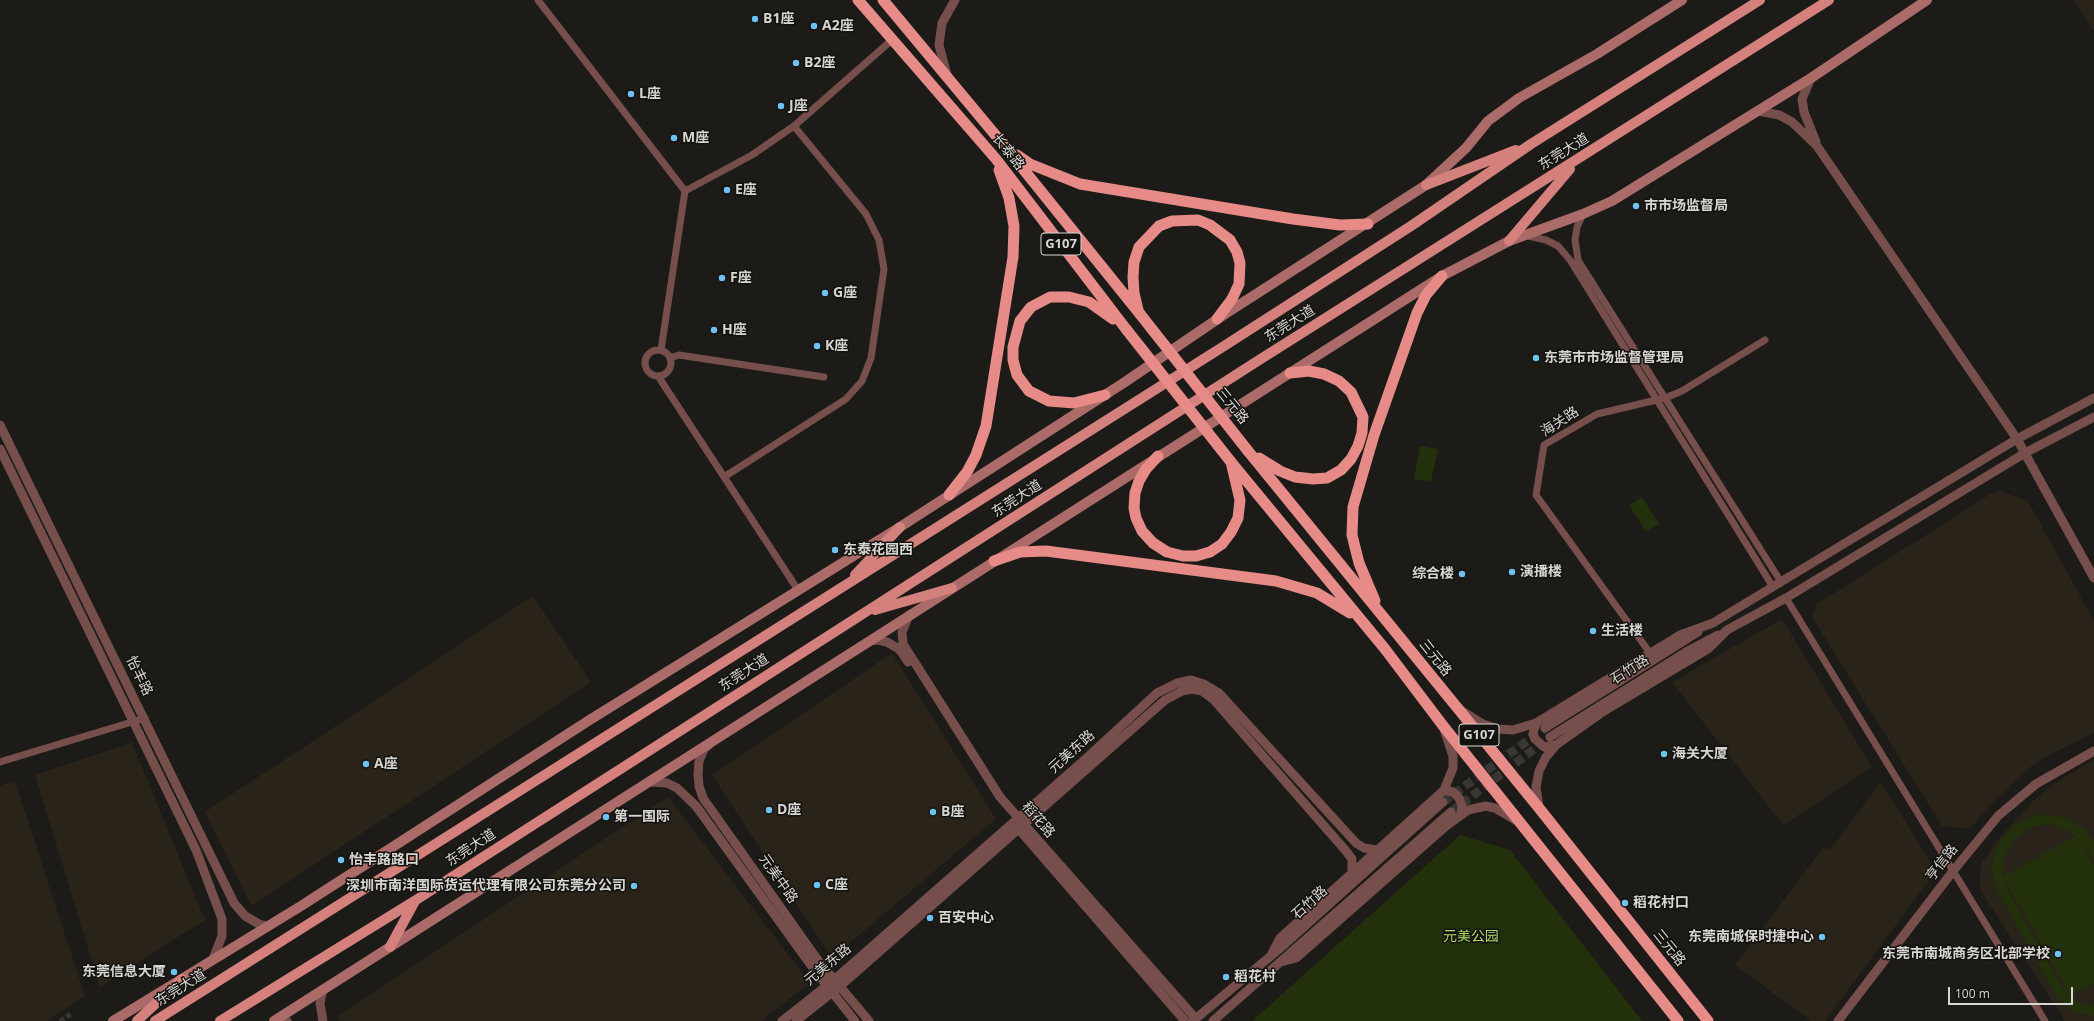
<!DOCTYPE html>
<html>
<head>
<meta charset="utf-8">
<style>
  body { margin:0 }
  #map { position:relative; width:2094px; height:1021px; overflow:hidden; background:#1d1b17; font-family:"Open Sans",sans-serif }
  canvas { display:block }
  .scale { position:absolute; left:1948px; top:987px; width:125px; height:18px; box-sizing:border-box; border:2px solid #d8d6d3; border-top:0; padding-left:5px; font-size:12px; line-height:14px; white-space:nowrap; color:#d8d6d3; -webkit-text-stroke:3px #14120e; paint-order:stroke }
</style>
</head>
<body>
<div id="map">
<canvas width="2094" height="1021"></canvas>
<div class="scale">100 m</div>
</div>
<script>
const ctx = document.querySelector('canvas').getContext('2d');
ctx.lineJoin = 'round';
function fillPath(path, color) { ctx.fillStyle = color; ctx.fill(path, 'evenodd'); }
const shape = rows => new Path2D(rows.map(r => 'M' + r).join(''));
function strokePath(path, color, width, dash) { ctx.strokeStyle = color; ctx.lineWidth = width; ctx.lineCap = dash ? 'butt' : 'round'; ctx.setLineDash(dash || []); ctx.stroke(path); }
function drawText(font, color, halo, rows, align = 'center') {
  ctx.font = font + ' "Open Sans","Noto Sans SC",sans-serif'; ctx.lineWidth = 3; ctx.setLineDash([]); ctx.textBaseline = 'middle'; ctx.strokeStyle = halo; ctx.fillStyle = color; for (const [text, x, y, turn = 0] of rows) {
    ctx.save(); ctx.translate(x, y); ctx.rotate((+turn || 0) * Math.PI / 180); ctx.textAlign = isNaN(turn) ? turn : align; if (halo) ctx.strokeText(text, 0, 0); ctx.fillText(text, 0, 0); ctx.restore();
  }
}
const built = shape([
  [2074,0,2094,0,2094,32],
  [1997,490,2028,501,2094,621,2094,733,2043,758,2029,768,1992,803,1970,829,1942,826,1812,617,1817,604],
  [533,596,591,682,252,906,205,812],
  [1782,619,1872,767,1783,825,1672,682],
  [892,653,996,819,832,958,712,775],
  [132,743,205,920,100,987,35,775],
  [2094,759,2094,1021,2065,1021,1979,888,1981,864,1996,842,2032,802,2052,785],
  [15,781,85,996,47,1021,0,1021,0,786],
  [1881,782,1936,871,1825,1021,1811,1021,1735,965,1824,846,1830,850],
  [668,797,810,983,761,1021,340,1021,337,1017]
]);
const green = shape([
  [1420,446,1438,449,1431,482,1414,479],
  [1642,497,1659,524,1646,532,1629,505],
  [2039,815,2048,815,2067,818,2083,828,2094,841,2094,862,2078,837,2094,867,2094,983,2070,996,2083,1004,2094,1007,2094,1017,2071,1010,2057,997,1995,887,1992,868,1996,849,2000,841,2013,827,2021,821],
  [2048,824,2063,828,2076,836,2003,876,2003,860,2013,840,2032,827],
  [2004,878,2069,994,2069,995,2060,984,2008,891],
  [1460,835,1510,850,1642,1021,1252,1021]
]);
const pedestrianTunnel = shape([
  [60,1021,71,1014]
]);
const tertiaryTunnel = shape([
  [1443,802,1545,728],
  [1451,812,1550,737]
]);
const minor = shape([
  [538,0,685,191,752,155,794,126,893,39],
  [1583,214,1577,227,1575,240,1578,260,1781,582],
  [1524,235,1546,240,1558,246,1570,260,1773,587],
  '645 363a13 13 0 1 1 26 0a13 13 0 1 1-26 0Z',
  [661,350,685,191],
  [670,358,679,355,824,377],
  [658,376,798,590],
  [724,477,846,399,862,381,871,358,884,269,879,240,866,214,794,126],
  [1786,598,2045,1021],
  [1650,653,1536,495,1544,445,1597,414,1665,398,1682,391,1765,340],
  [0,762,145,718]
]);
const tertiary = shape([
  [947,75,939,45,942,23,955,0],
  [1811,78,1802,99,1804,112,1816,142],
  [1758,111,1779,115,1792,122,1817,146,2017,439,2094,578],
  [0,425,234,903,245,916,259,924,267,926],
  [0,449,196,850,222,919,222,936,213,959],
  [909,615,902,632,903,644,1000,797,1196,1019],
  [870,641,878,640,887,642,899,649,908,662],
  [1462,711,1483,724,1498,729,1513,730,1536,723,1680,635,1713,623,2017,439,2094,398],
  [1536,723,1533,734,1535,739,1544,747,1556,745],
  [1545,728,1698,632],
  [1550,737,1686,652,1718,635],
  [709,745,704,749,699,761,698,774,699,786,703,798,820,963,869,1021],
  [649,782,667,783,677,788,696,806,813,968,855,1021],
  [1444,790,1453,792,1459,798,1462,806,1461,815],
  [1539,808,1536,787,1539,771,1546,757,1556,745,1601,713,1708,649,1727,630,1786,598,2025,453,2094,417],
  [1016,826,1185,1021],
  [1272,953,1280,938,1444,790,1453,768,1453,756,1445,732],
  [1281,962,1296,958,1446,826,1468,810,1486,806,1495,808,1515,820],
  [277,1019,287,1021],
  [323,1021,320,1003,323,989],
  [782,1021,834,980,1080,764,1157,693,1177,683,1191,680,1204,684,1219,693,1356,843,1364,848,1377,850],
  [796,1021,839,987,1165,700,1182,691,1192,689,1202,691,1214,700,1346,851,1352,859,1352,872],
  [1193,1021,1284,945,1443,802],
  [1213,1021,1451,812],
  [1838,1021,1953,871,1998,816,2036,784,2094,751]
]);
const secondary = shape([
  [113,1021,301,906,588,721,900,527,1125,382,1225,314,1426,185,1466,148,1488,121,1519,98,1597,54,1682,0],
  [274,1021,1442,276,1509,241,1583,214,1612,201,1811,78,1927,0]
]);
const primary = shape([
  [1426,185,1516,150],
  [1509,241,1570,169],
  [855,575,900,527],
  [875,610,952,588],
  [390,947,415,901],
  [137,1021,182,979],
  [155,1021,1221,348,1411,226,1531,144,1760,0],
  [220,1021,416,900,1256,362,1829,0]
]);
const trunk = shape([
  [858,0,996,159,1126,329],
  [883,0,1007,149,1140,314],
  [1017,155,1030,164,1080,184,1293,219,1340,225,1368,224],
  [1138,310,1134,293,1133,277,1134,262,1139,247,1159,226,1172,221,1198,220,1210,225,1230,240,1237,252,1240,263,1239,284,1232,299,1217,319],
  [1105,395,1074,403,1049,401,1029,391,1017,375,1013,360,1013,347,1020,321,1031,307,1050,297,1069,297,1089,302,1113,319],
  [1248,451,1539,808,1708,1021],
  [1158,456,1146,469,1139,481,1135,493,1134,508,1136,518,1142,531,1153,543,1167,552,1183,556,1196,556,1210,552,1222,544,1231,532,1238,518,1240,500,1232,466],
  [1259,458,1280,471,1295,477,1313,479,1327,478,1341,470,1351,459,1358,446,1362,433,1363,417,1351,392,1339,381,1324,374,1309,371,1290,373],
  [1231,462,1385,649,1444,727,1678,1021],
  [949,495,967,472,976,455,986,426,1013,257,1014,226,1009,198,999,170],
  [994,561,1020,552,1046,551,1276,581,1317,593,1350,613],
  [1375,601,1359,563,1352,535,1353,507,1374,435,1417,313,1426,295,1442,276]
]);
const trunkBridge = shape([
  [1140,314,1248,451],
  [1126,329,1231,462]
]);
const markers = [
  [755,19,4,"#6dc2f3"],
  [814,26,4,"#6dc2f3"],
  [796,63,4,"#6dc2f3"],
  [631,94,4,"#6dc2f3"],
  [781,106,4,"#6dc2f3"],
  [674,138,4,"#6dc2f3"],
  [727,190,4,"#6dc2f3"],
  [1636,206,4,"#6dc2f3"],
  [722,278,4,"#6dc2f3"],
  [825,293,4,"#6dc2f3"],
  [714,330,4,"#6dc2f3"],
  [817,346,4,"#6dc2f3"],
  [1536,358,4,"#6dc2f3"],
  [835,550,4,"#6dc2f3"],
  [1512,572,4,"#6dc2f3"],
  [1462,574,4,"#6dc2f3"],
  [1593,631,4,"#6dc2f3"],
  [1664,754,4,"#6dc2f3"],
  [366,764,4,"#6dc2f3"],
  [769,810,4,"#6dc2f3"],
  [933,812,4,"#6dc2f3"],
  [606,817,4,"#6dc2f3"],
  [341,860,4,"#6dc2f3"],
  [817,885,4,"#6dc2f3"],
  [634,886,4,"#6dc2f3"],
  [1625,903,4,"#6dc2f3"],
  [930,918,4,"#6dc2f3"],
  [1822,937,4,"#6dc2f3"],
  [2058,954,4,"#6dc2f3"],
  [174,972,4,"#6dc2f3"],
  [1226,977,4,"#6dc2f3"]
];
const shields = [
  [1061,244,40],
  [1479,735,40]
];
const shieldNames = [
  ["G107",1061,244],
  ["G107",1479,735]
];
const poiNames = [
  ["B1座",763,19],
  ["A2座",822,26],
  ["B2座",804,63],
  ["L座",639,94],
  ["J座",789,106],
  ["M座",682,138],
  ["E座",735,190],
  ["市市场监督局",1644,206],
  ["F座",730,278],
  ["G座",833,293],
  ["H座",722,330],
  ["K座",825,346],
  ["东莞市市场监督管理局",1544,358],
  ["东泰花园西",843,550],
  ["演播楼",1520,572],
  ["综合楼",1454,574,"right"],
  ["生活楼",1601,631],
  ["海关大厦",1672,754],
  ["A座",374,764],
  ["D座",777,810],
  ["B座",941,812],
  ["第一国际",614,817],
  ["怡丰路路口",349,860],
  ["C座",825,885],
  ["深圳市南洋国际货运代理有限公司东莞分公司",626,886,"right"],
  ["稻花村口",1633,903],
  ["百安中心",938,918],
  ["东莞南城保时捷中心",1814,937,"right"],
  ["东莞市南城商务区北部学校",2050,954,"right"],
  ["东莞信息大厦",166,972,"right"],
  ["稻花村",1234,977]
];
const streetNames = [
  ["长泰路",1008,152,51],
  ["东莞大道",1564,152,-32],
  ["东莞大道",1290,324,-32],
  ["三元路",1232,406,51],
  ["海关路",1560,422,-33],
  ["东莞大道",1017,499,-33],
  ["三元路",1435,658,51],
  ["石竹路",1630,670,-32],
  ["东莞大道",744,673,-33],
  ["怡丰路",139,676,64],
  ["元美东路",1072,752,-42],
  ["稻花路",1038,820,49],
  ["东莞大道",471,848,-33],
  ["亨信路",1942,863,-52],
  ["元美中路",778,879,55],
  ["石竹路",1310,903,-42],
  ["三元路",1669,948,51],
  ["元美东路",828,965,-40],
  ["东莞大道",181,988,-32]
];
const parkNames = [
  ["元美公园",1471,937]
];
fillPath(built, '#29231a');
fillPath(green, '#22300b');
strokePath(pedestrianTunnel, '#393733', 5, [5, 2.5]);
strokePath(tertiaryTunnel, '#393733', 9, [9, 4.5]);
strokePath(minor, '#764f4d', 7);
strokePath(tertiary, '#764f4d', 9);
strokePath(secondary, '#ab6b69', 10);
strokePath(primary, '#d4817e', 10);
strokePath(trunk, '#e68b88', 11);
strokePath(trunkBridge, '#e68b88', 11);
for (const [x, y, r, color] of markers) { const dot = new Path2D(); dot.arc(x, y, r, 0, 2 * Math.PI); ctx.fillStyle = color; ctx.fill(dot); strokePath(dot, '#14120e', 1.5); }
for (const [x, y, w] of shields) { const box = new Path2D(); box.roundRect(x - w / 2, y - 11, w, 22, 3); ctx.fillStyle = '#14120e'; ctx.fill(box); strokePath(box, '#d8d6d3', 1); }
drawText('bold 13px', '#d8d6d3', null, shieldNames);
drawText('bold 14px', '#d8d6d3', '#14120e', poiNames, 'left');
drawText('14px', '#d8d6d3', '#14120e', streetNames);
drawText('14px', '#acda68', '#14120e', parkNames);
</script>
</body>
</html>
